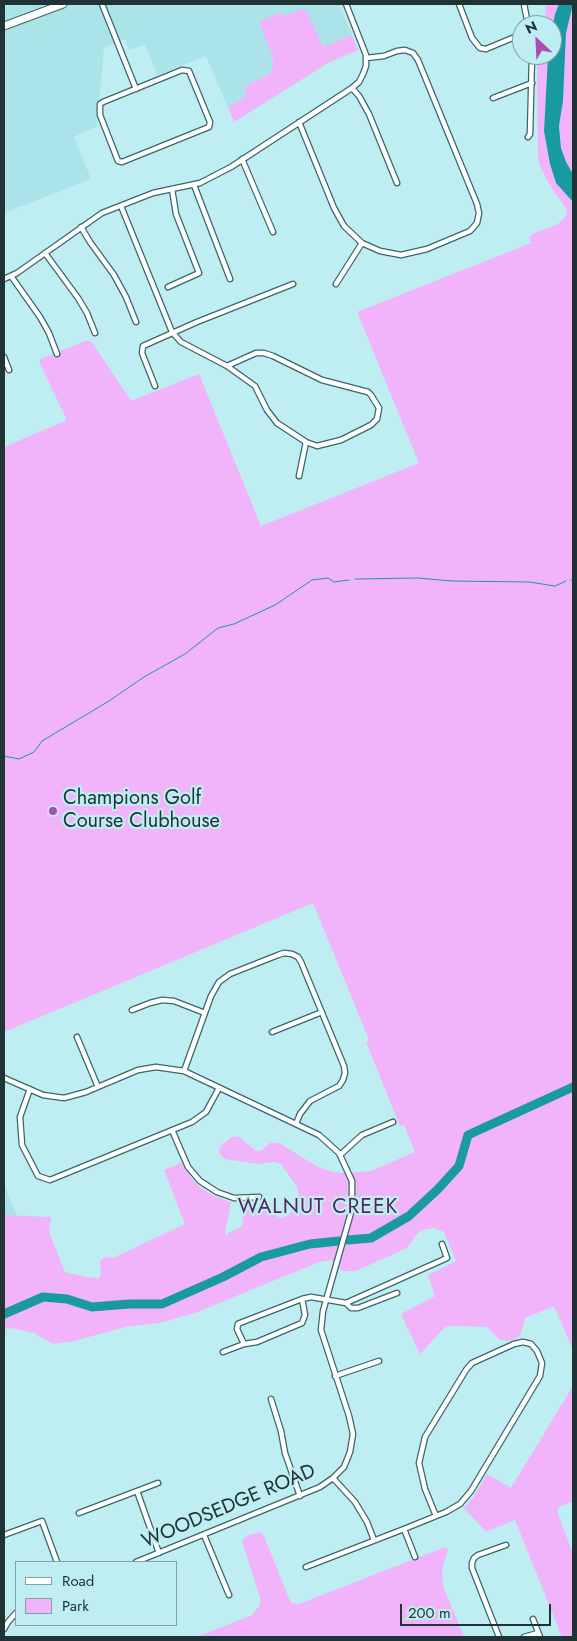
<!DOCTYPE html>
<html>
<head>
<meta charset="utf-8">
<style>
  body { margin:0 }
  #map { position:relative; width:577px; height:1641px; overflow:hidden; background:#bfeef2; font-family:Jost,sans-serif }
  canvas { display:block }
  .frame { position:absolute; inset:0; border:5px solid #213435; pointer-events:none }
  .legend { position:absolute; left:15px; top:1561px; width:162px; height:65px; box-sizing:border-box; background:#bfeef2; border:1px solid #80a4a6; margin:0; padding:6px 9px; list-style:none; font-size:15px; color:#213435 }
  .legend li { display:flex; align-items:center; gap:10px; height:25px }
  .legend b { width:25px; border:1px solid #80a4a6 }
  .north { position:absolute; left:512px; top:15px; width:50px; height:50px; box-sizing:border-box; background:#bfeef2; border:1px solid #80a4a6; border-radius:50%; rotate:335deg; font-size:14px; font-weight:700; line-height:20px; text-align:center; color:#213435 }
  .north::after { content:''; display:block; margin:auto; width:18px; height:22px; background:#aa4db6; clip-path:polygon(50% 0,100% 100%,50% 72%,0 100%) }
  .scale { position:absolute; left:400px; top:1604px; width:151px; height:22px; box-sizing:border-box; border:2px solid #213435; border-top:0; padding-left:6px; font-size:15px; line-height:18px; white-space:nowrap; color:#213435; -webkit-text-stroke:4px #bfeef2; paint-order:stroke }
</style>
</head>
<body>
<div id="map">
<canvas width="577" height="1641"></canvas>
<div class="frame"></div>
<ul class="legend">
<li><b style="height:6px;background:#fff"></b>Road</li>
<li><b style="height:14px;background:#f1b3f9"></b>Park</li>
</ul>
<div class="north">N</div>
<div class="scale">200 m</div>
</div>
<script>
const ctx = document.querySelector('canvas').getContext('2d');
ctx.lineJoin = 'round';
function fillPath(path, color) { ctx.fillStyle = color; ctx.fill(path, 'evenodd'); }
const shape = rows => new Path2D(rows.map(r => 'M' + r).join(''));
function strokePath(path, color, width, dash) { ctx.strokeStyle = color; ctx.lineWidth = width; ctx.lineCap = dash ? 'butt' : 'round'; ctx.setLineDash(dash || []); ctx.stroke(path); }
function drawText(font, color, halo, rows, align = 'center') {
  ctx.font = font + ' Jost,sans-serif'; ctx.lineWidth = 4.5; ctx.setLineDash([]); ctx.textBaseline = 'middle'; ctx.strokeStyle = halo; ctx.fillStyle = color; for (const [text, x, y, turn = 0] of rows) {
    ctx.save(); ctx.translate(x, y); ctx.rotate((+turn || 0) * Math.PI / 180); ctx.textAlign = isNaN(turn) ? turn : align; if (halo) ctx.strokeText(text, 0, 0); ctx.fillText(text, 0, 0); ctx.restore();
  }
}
const built = shape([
  [4,4,339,4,352,35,323,47,284,16,259,22,273,59,272,69,269,74,246,86,246,96,228,107,206,56,157,75,145,45,129,50,125,39,104,48,97,126,74,137,91,179,4,213],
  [4,1185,17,1215,4,1215]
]);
const green = shape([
  [546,4,559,4,555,14,552,30,552,25,545,25],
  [573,4,573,174,566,162,561,148,559,126,563,101,566,32],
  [305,8,323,47,352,35,358,50,328,63,234,122,228,107,246,96,245,86,269,74,272,69,273,59,259,22,281,12,285,16],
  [537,55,548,55,544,131,550,164,556,183,573,202,573,1350,554,1306,525,1318,520,1336,511,1341,500,1340,487,1327,448,1326,443,1329,420,1354,401,1314,435,1296,428,1275,456,1261,444,1232,434,1228,423,1230,417,1234,407,1248,356,1271,343,1271,331,1260,319,1262,195,1313,159,1323,125,1327,74,1341,53,1344,34,1333,11,1328,4,1329,4,1215,51,1217,49,1232,65,1272,86,1277,99,1278,101,1273,100,1261,105,1257,113,1258,185,1224,164,1170,181,1163,193,1180,202,1189,216,1197,231,1202,225,1232,226,1236,229,1232,240,1228,243,1224,242,1208,245,1204,248,1203,261,1208,269,1209,280,1218,288,1216,298,1204,299,1196,297,1187,281,1164,275,1162,258,1164,224,1159,219,1152,220,1147,230,1138,238,1136,256,1151,261,1151,270,1143,279,1143,318,1167,333,1172,347,1173,371,1171,415,1152,404,1125,400,1126,366,1042,369,1040,313,903,4,1032,4,447,65,421,66,418,39,362,41,359,85,341,91,341,131,401,199,374,261,526,419,463,357,312,531,243,529,238,532,234,558,224,567,215,566,208,551,187,541,169,538,159],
  [573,1386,573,1501,559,1507,557,1511,573,1554,573,1637,562,1637,515,1520,486,1532,464,1508,473,1498,487,1474,511,1488],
  [259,1532,263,1534,291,1603,299,1604,445,1547,448,1549,442,1569,443,1586,464,1637,197,1637,252,1615,260,1605,260,1598,242,1541,247,1536]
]);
const water = shape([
  [559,4,573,4,566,33,563,101,559,126,561,148,566,162,573,174,573,202,556,183,550,164,544,131,548,55,552,55,552,30,555,14]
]);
const stream = shape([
  [355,579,418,578,452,581,529,582,555,586,566,581],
  [571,580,573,579],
  [4,756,19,759,34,752,42,741,109,701,144,677,185,654,218,628,234,624,275,605,312,580,328,578,334,582,349,580]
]);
const river = shape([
  [348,1240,371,1238,409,1216,438,1189,459,1166,468,1135,573,1087],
  [4,1314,43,1297,67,1299,92,1307,129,1304,162,1304,223,1277,261,1257,310,1244,339,1241]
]);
const minor = shape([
  [102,4,136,89],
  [459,4,472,38,480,48,486,49,522,34],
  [524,4,528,25],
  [182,70,189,71,210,122,209,127,122,162,118,161,100,115,100,104,103,102,182,70],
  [352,88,359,96,369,114,397,183],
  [493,98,532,83],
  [299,122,334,208,344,226,362,243,380,251,401,255,427,249,470,231,477,223,479,213,477,204,418,60,413,53,405,50,397,51,384,56,366,58],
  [528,137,530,134,532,55],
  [242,159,273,232],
  [194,185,230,279],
  [121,206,172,332,181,342,227,366,255,386,267,410,277,423,306,442,317,446,341,440,371,425,377,419,379,408,371,395,368,392,322,380,273,356,264,353,256,353,227,366],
  [81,227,90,242,114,275,126,297,136,322],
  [45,253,78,298,87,313,95,333],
  [11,276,40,317,49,333,57,354],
  [4,279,17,273,102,213,153,193,200,183,231,167,352,88,359,82,363,74,366,66,366,55,346,4],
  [336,284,362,243],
  [168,287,199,273,176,214,172,189],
  [4,357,9,370],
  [155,386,142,353,143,346,197,322,293,284],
  [299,476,306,442],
  [132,1010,150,1003,162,1000,174,1001,205,1013],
  [272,1032,322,1012],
  [77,1037,98,1087],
  [184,1071,211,996,219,982,230,974,278,955,284,953,292,954,298,957,301,962,344,1066,345,1073,343,1080,339,1086,310,1101,300,1114,296,1124],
  [4,1078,43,1095,64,1098,86,1092,138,1070,156,1067,184,1071,319,1135,339,1153,352,1181,352,1209,323,1311,321,1330,349,1416,353,1434,350,1452,344,1467,333,1478,320,1487,136,1562],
  [30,1089,20,1117,22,1145,38,1176,50,1180,192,1122,206,1112,219,1088],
  [172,1130,188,1167,200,1181,217,1192,234,1198,259,1197],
  [340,1155,362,1135,393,1122],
  [346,1303,351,1308,358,1308,397,1293],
  [244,1344,237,1329,238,1324,240,1323,302,1299,311,1297,346,1303,447,1258,442,1244],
  [223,1352,244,1344,257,1342,302,1323,305,1315,302,1299],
  [335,1376,379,1361],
  [271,1399,281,1431,285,1453,300,1496],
  [333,1478,355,1502,367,1522,374,1540],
  [137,1491,159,1553],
  [79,1513,158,1483],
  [404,1529,415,1557],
  [4,1535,42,1521,57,1562],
  [204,1535,229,1595],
  [306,1567,404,1529,446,1512,460,1504,471,1491,540,1376,542,1363,537,1351,531,1344,523,1342,514,1344,472,1363,466,1370,425,1437,419,1463,425,1489,436,1516],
  [533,1619,540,1637],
  [4,1629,8,1622,16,1613],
  [499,1637,472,1568,472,1563,474,1558,478,1555,506,1545],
  [524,1637,538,1633]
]);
const primary = shape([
  [4,26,63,4]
]);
const markers = [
  [53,811,5,"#aa4db6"]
];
const poiNames = [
  ["Champions Golf",63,799],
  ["Course Clubhouse",63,822]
];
const streetNames = [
  ["WOODSEDGE ROAD",229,1507,-23]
];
const neighbourhoodNames = [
  ["WALNUT CREEK",318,1208]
];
fillPath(built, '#abe4e8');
fillPath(green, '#f1b3f9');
fillPath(water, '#199aa2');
strokePath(stream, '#199aa2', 1);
strokePath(river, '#199aa2', 9);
strokePath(minor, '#3a6669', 7);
strokePath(primary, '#3a6669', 9);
strokePath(minor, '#fff', 4.5);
strokePath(primary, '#fff', 7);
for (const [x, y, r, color] of markers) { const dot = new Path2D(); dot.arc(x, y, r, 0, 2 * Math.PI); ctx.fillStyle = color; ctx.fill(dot); strokePath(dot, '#bfeef2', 2); }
drawText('20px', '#213435', '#bfeef2', poiNames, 'left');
drawText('20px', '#213435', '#bfeef2', streetNames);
ctx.letterSpacing = '1px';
drawText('21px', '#54275a', '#bfeef2', neighbourhoodNames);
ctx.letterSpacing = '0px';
</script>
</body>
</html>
